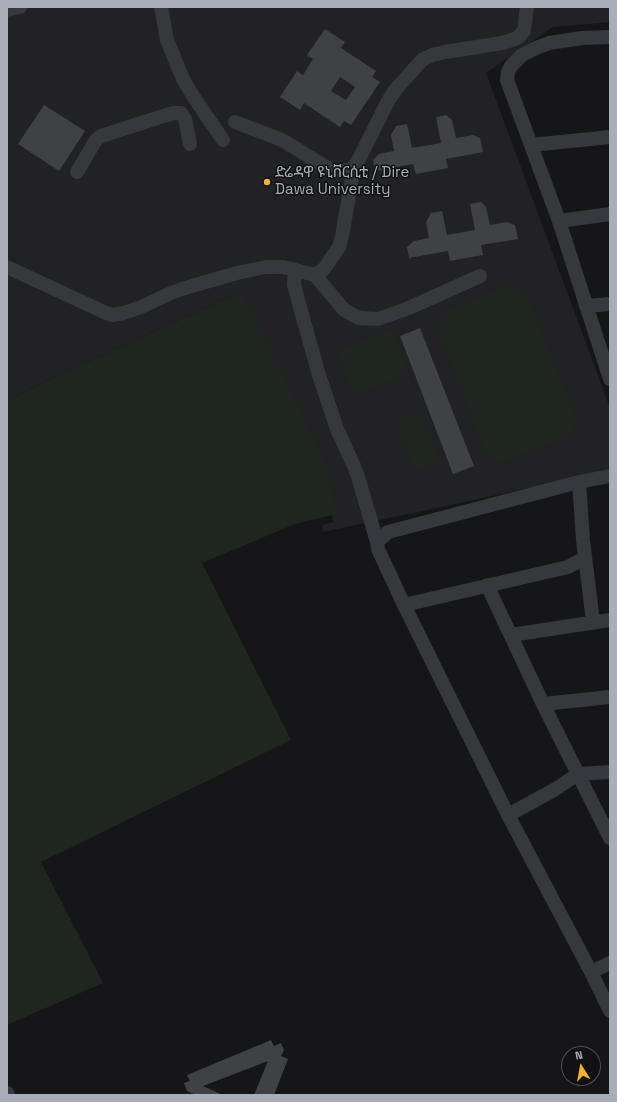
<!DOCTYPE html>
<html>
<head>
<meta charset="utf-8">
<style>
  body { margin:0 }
  #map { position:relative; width:617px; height:1102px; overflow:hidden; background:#161618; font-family:"Space Grotesk",sans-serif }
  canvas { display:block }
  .frame { position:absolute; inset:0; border:8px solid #a8adb8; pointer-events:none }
  .north { position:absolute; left:561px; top:1046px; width:40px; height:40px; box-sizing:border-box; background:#111113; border:1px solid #4d4f55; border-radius:50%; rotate:349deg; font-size:11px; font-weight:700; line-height:16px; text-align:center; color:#a8adb8 }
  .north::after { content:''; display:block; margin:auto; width:14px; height:18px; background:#f2b134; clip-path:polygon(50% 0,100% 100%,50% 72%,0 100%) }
</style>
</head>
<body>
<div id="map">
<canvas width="617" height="1102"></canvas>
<div class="frame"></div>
<div class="north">N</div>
</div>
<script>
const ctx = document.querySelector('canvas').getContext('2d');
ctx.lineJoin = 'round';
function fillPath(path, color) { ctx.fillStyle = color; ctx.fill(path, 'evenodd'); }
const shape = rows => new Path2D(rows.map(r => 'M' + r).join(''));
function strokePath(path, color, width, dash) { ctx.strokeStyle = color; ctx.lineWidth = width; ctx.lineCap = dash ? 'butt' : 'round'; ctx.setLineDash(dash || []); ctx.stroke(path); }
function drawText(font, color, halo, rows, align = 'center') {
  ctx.font = font + ' "Space Grotesk","Noto Sans Ethiopic",sans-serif'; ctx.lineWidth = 3; ctx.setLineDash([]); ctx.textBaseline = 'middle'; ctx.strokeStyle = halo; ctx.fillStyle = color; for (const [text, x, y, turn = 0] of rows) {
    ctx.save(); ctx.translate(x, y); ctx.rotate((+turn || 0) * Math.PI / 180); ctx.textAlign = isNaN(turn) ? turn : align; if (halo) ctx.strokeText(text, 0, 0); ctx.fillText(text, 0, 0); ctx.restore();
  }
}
const built = shape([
  [7,7,610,7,610,22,553,27,486,73,610,408,610,471,323,532,322,525,333,522,332,515,337,513,242,291,42,383,7,401]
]);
const green = shape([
  [511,284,527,294,577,421,570,436,503,463,486,454,438,329,443,312],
  [242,291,325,461,337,514,295,524,202,563,291,740,41,862,103,983,7,1025,7,401,42,383],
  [392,329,409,374,354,395,337,351],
  [421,411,440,462,415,471,396,420]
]);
const building = shape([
  [325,29,345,42,341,48,376,71,372,77,380,82,351,125,344,121,340,127,304,103,300,110,280,97,297,71,303,75,313,59,307,55],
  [340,77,355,87,346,100,331,91],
  [44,105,85,131,59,171,18,144],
  [446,115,452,120,456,138,473,135,480,138,483,152,446,159,448,168,416,174,413,164,375,171,373,160,379,154,394,151,391,135,396,126,407,124,412,148,441,143,436,117],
  [481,202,486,207,490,225,507,222,515,225,518,239,481,245,483,255,450,261,448,251,409,258,407,247,414,241,429,238,426,222,431,213,442,211,447,235,475,230,470,204],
  [420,328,474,466,453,474,400,336],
  [271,1040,274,1046,281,1043,284,1050,281,1056,288,1059,274,1095,254,1095,268,1061,203,1086,223,1095,196,1095,187,1091,184,1083,190,1081,187,1075]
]);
const minor = shape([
  [161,7,167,40,183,79,195,99,223,140],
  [7,10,20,7],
  [610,37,582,38,549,43,536,48,522,55,511,66,508,72,507,80,559,221,610,379],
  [181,113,185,119,190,144],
  [235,122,282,140,326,167,337,171,349,170,354,167,360,157,388,101,396,89,422,60,432,55,445,52,502,43,515,39,520,36,524,30,527,7],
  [531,145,610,137],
  [354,167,342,236,339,247,324,269,315,275,295,270,294,285,318,372,337,429,354,466,359,480,377,542,378,549,404,605,508,815,591,972,610,1011],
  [77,172,96,140,101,136,173,113,181,113],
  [559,221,610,214],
  [7,267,106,313,113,315,124,313,141,307,171,293,185,288,237,273,266,267,283,267,295,270],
  [315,275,344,310,359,318,378,319,409,308,480,276],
  [586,306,610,304],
  [579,482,583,540,593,622],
  [377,542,388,532,579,482,610,476],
  [487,585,543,704,610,838],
  [404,605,568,567,585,558],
  [511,635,610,620],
  [543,704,610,697],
  [508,815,554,790,578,774,610,772],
  [591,972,610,963],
  [7,1093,8,1095]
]);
const markers = [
  [267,182,4,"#f2b134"]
];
const poiNames = [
  ["ድሬዳዋ ዩኒቨርሲቲ / Dire",275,173],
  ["Dawa University",275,190]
];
fillPath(built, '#222225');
fillPath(green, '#1e261f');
fillPath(building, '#404145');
strokePath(minor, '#37383d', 14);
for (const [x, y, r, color] of markers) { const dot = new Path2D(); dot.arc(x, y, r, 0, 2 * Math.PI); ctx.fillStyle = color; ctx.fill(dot); strokePath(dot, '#111113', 1.5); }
drawText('15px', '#a8adb8', '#111113', poiNames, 'left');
</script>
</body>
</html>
